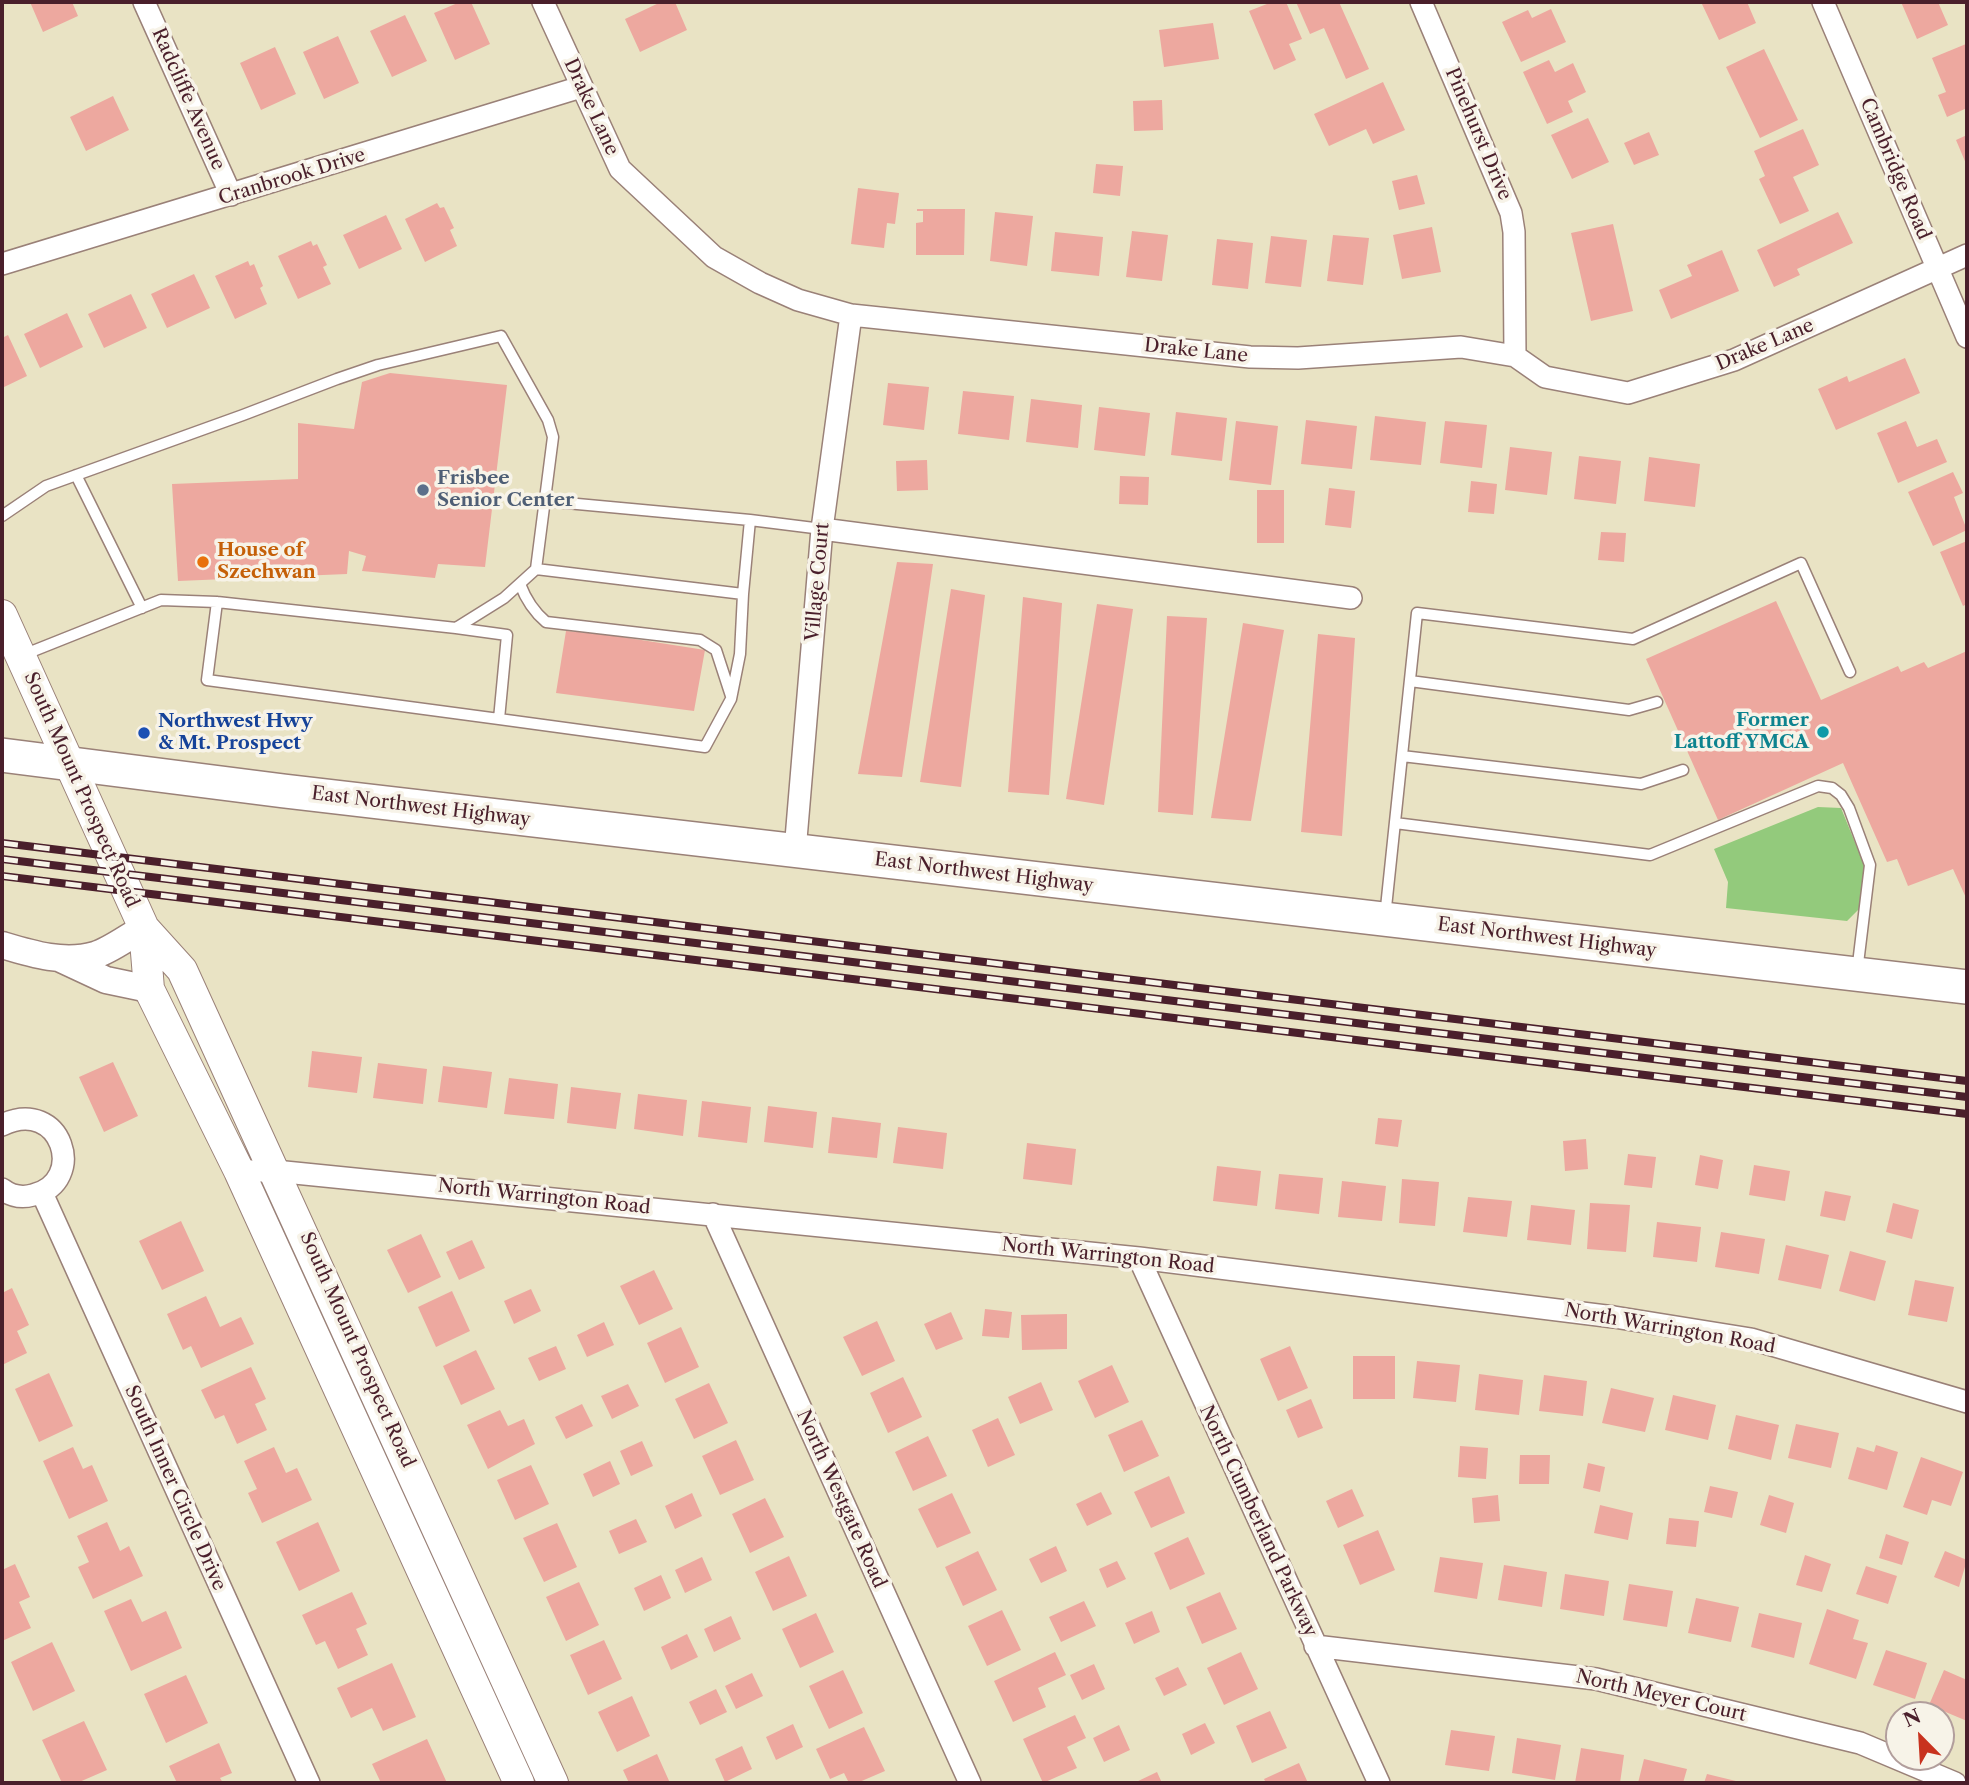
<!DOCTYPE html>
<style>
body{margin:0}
#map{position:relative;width:1969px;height:1785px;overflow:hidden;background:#e9e3c4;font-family:"Libre Caslon Text",serif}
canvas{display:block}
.frame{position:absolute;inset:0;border:4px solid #4a1f2b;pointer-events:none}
.north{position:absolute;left:1885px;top:1701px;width:70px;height:70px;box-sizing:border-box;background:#f7f3e8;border:2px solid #b29e9c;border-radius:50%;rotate:336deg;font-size:19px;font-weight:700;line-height:28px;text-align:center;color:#4a1f2b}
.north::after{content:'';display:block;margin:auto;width:24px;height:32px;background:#c8321e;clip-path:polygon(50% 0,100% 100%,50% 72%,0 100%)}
</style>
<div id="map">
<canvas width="1969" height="1785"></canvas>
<div class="frame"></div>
<div class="north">N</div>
</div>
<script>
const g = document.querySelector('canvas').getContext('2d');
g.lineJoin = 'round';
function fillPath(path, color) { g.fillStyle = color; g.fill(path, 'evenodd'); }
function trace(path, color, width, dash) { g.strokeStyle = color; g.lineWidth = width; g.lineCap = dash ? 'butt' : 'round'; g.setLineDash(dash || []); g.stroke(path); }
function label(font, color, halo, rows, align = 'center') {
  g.font = font + ' "Libre Caslon Text",serif'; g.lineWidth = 7; g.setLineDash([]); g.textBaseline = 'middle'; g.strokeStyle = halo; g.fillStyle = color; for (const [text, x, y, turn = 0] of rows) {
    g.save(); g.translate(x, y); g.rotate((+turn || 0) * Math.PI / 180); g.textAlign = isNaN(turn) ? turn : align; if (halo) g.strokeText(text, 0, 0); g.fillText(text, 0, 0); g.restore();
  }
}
const green = new Path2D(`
 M1818,807L1841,808L1865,867L1860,908L1847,921L1726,908L1728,882L1714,849Z`);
const building = new Path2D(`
 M30,2H72L78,16L43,32Z
 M460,2H471L490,44L455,60L434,13Z
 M661,2H675L687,30L640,52L625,19Z
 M1272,2H1286L1302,39L1289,44L1296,60L1274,70L1249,11Z
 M1296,2H1339L1369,69L1346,79L1324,28L1310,34Z
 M1701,2H1747L1756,23L1719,40Z
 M1901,2H1938L1948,25L1917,39Z
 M1551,9L1566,42L1521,62L1502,22L1528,10L1532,18Z
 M405,15L427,61L392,77L370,31Z
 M1213,23L1219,59L1164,67L1159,30Z
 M338,36L359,83L324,99L303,52Z
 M1966,44L1967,108L1947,117L1938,95L1946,92L1932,58Z
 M275,47L296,94L261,110L240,63Z
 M1764,49L1798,120L1760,138L1726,67Z
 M1549,60L1555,72L1573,63L1586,92L1568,101L1573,112L1547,124L1523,72Z
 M1383,82L1405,130L1373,144L1366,129L1329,146L1314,114Z
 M113,96L129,130L86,151L70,117Z
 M1162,100L1163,130L1134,131L1133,101Z
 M1588,118L1609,162L1572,179L1551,135Z
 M1803,129L1819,165L1793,177L1809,211L1780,224L1759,179L1765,176L1754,151Z
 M1649,132L1659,155L1634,165L1624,143Z
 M1967,135V166L1956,140Z
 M1096,164L1123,166L1120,196L1093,193Z
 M1417,175L1425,204L1399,210L1392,181Z
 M858,188L899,193L895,224L887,223L884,248L851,244Z
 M437,203L440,208L444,207L454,228L450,230L457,246L425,262L405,219Z
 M917,209H965L964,255H916V223L923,222V211H917Z
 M995,212L1033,216L1027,266L990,261Z
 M1838,212L1853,243L1797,269L1800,275L1774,287L1757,250Z
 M386,215L402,249L359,269L343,235Z
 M1613,224L1633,311L1591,321L1571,233Z
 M1432,227L1441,272L1402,279L1393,235Z
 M1132,231L1168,235L1162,281L1126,277Z
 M1055,232L1103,237L1099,276L1051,271Z
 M1333,235L1369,238L1363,285L1327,281Z
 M1271,236L1307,240L1301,287L1265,283Z
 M1217,239L1253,243L1248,289L1212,285Z
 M311,241L313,246L317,244L327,265L323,267L331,284L298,299L278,256Z
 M1722,250L1739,291L1671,319L1659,290L1692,276L1687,265Z
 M248,261L250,266L254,264L263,286L260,288L267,304L235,319L215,276Z
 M194,274L210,308L167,328L151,294Z
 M131,294L147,328L104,348L88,314Z
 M67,313L83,347L40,368L24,334Z
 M8,335L27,376L2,388V338Z
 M1905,358L1920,393L1836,430L1818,389L1847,376L1849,382Z
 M390,373L507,385L485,567L438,564L435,578L362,571L366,556L349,551L347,574L178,581L172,484L298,479V423L354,429L362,382Z
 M888,383L929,387L924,430L883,425Z
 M963,391L1014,396L1009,440L958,434Z
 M1031,399L1082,405L1078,448L1026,442Z
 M1099,407L1150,413L1145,456L1094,450Z
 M1176,412L1227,418L1222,461L1171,455Z
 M1375,416L1426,422L1421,465L1370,460Z
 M1306,420L1357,426L1352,469L1301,464Z
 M1236,421L1278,426L1271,485L1229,480Z
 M1445,421L1487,425L1482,468L1440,463Z
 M1906,421L1917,447L1937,439L1947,462L1898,483L1877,433Z
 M1510,447L1552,452L1547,495L1505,490Z
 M1579,456L1621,461L1616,504L1574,499Z
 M1649,457L1700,464L1695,507L1644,501Z
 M927,460L928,490L897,491L896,461Z
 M1953,472L1963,493L1954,497L1967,530L1933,546L1908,492Z
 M1120,476L1149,477L1148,505L1119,504Z
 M1471,481L1497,484L1494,514L1468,512Z
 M1329,488L1355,491L1351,528L1325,525Z
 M1257,490H1284V543H1257Z
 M1601,532L1626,533L1624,562L1598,560Z
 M1967,541V604L1963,606L1940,552Z
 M897,562L933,564L902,777L858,774Z
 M951,589L985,595L961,787L920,782Z
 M1023,597L1062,603L1049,795L1008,792Z
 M1776,601L1821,700L1898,666L1901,672L1924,662L1928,668L1967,651V900L1953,869L1908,886L1897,859L1887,862L1843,763L1718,820L1646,659Z
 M1097,604L1133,609L1104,805L1066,799Z
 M1167,616L1207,618L1193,815L1158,812Z
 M1243,623L1284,630L1251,821L1211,818Z
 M566,631L603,634L705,650L694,711L556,693Z
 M1318,634L1355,638L1342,836L1301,832Z
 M312,1051L362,1057L357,1093L308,1087Z
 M113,1062L138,1116L104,1132L79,1077Z
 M378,1063L427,1069L423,1104L373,1098Z
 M443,1066L492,1072L487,1108L438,1102Z
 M509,1078L558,1084L554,1119L504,1114Z
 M571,1087L621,1093L616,1129L567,1123Z
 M638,1094L687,1100L683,1136L634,1129Z
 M702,1101L751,1107L747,1143L698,1137Z
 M768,1106L817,1112L813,1148L764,1142Z
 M832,1117L881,1123L877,1158L828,1153Z
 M1378,1118L1402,1120L1398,1147L1375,1144Z
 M898,1127L947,1133L943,1169L893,1163Z
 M1586,1139L1588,1169L1565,1171L1563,1141Z
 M1027,1143L1076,1149L1072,1185L1023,1179Z
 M1628,1154L1656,1157L1652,1188L1624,1185Z
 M1700,1155L1723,1160L1718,1189L1695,1185Z
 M1754,1165L1790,1171L1785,1201L1749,1195Z
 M1217,1166L1261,1171L1257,1206L1213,1201Z
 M1279,1174L1323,1178L1319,1214L1275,1209Z
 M1402,1179L1439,1182L1435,1226L1399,1223Z
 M1342,1181L1386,1186L1382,1221L1338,1217Z
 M1825,1191L1851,1196L1845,1221L1820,1216Z
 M1468,1197L1512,1201L1507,1237L1463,1232Z
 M1590,1203L1630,1205L1626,1252L1587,1249Z
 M1893,1203L1919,1210L1912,1239L1886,1232Z
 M1531,1205L1575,1210L1571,1245L1527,1240Z
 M181,1221L204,1271L162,1290L139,1241Z
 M1657,1222L1701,1227L1697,1262L1653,1257Z
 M1721,1232L1765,1239L1759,1274L1715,1267Z
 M421,1234L441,1277L408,1293L387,1250Z
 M472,1240L485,1268L459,1280L446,1252Z
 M1786,1245L1829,1255L1821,1289L1778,1280Z
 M1850,1251L1886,1261L1875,1301L1839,1291Z
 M654,1270L673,1309L639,1325L620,1286Z
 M1915,1280L1954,1287L1947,1322L1908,1315Z
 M12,1288L29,1325L17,1331L27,1353L2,1365V1293Z
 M531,1289L541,1311L514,1324L504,1301Z
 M452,1291L470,1331L436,1347L418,1307Z
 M206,1296L220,1327L241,1317L254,1344L201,1368L191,1346L183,1350L167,1314Z
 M985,1309L1012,1312L1009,1338L982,1336Z
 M951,1312L963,1339L936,1350L924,1324Z
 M1067,1314V1349L1022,1350L1021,1315Z
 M877,1321L895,1361L862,1376L843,1337Z
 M604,1322L614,1345L587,1357L577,1335Z
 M681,1327L699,1367L665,1383L647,1343Z
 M556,1346L566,1369L539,1381L528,1358Z
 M1290,1346L1308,1388L1278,1401L1260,1359Z
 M476,1350L495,1389L461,1405L443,1366Z
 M1353,1356H1395V1399H1353Z
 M1417,1361L1460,1365L1456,1402L1413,1398Z
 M1112,1365L1129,1402L1095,1418L1078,1381Z
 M251,1367L266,1399L255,1404L267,1430L237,1444L224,1415L215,1419L201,1390Z
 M49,1373L73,1426L39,1442L15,1389Z
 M1479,1374L1523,1380L1519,1415L1475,1410Z
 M1544,1375L1587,1381L1583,1416L1539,1411Z
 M903,1377L922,1417L888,1433L870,1393Z
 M1041,1382L1053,1410L1020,1424L1008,1397Z
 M709,1383L728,1423L694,1439L675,1399Z
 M628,1384L639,1406L612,1419L601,1396Z
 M1611,1388L1654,1398L1645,1432L1602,1423Z
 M1673,1395L1716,1405L1708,1440L1665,1430Z
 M1311,1399L1323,1428L1298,1438L1286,1410Z
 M582,1404L593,1426L566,1439L555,1417Z
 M500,1410L508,1426L524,1419L535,1444L488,1469L467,1425Z
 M1736,1415L1779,1425L1771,1460L1728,1449Z
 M998,1418L1015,1455L988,1467L972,1430Z
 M1142,1420L1159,1456L1124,1472L1108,1435Z
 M1796,1424L1839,1433L1831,1468L1788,1458Z
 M928,1436L947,1476L913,1491L895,1452Z
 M736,1440L754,1480L720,1495L702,1456Z
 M642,1441L653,1466L631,1476L620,1451Z
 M1876,1445L1898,1452L1887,1490L1848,1479L1857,1447L1874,1452Z
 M1460,1446L1488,1448L1486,1479L1458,1477Z
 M73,1447L83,1469L92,1465L108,1501L69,1519L43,1461Z
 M274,1447L286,1473L297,1468L312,1500L262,1523L248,1493L257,1489L244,1461Z
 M1520,1455H1550L1549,1484H1519Z
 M1921,1457L1963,1472L1951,1506L1932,1500L1927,1515L1903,1507Z
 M610,1461L620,1484L593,1497L583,1474Z
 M1588,1463L1605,1467L1600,1492L1583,1488Z
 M531,1465L549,1504L515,1520L497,1480Z
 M1169,1476L1185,1513L1151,1528L1134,1492Z
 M1710,1486L1738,1492L1732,1518L1704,1512Z
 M1352,1489L1364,1516L1338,1528L1326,1501Z
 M1101,1492L1112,1514L1087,1526L1076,1504Z
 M692,1493L702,1516L675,1529L665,1506Z
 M952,1493L971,1533L937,1548L918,1509Z
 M1498,1495L1500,1521L1474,1523L1472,1498Z
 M1769,1495L1794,1503L1786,1533L1760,1525Z
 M765,1498L784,1537L750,1553L732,1514Z
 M1600,1505L1633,1513L1628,1540L1594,1533Z
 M1669,1518L1699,1521L1696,1547L1666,1544Z
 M636,1519L647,1542L619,1554L609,1531Z
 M107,1522L120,1551L129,1546L143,1576L93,1599L78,1567L89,1562L77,1536Z
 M318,1522L340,1571L299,1591L276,1542Z
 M557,1523L577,1567L544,1582L523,1538Z
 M1378,1530L1395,1570L1360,1585L1343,1545Z
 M1886,1534L1909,1542L1902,1565L1879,1558Z
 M1188,1537L1205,1574L1170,1590L1154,1553Z
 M1056,1546L1067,1571L1041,1583L1029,1559Z
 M978,1551L997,1590L963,1606L945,1567Z
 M1945,1551L1967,1560L1959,1587L1934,1577Z
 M1805,1555L1831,1564L1822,1592L1796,1585Z
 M789,1556L807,1596L773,1611L755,1572Z
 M702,1557L712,1580L685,1593L675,1570Z
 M1440,1557L1483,1563L1477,1599L1434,1592Z
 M1117,1561L1126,1579L1107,1588L1099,1569Z
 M15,1564L30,1597L19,1602L31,1628L2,1641V1570Z
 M1504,1565L1547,1572L1542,1607L1498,1600Z
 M1866,1566L1897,1576L1888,1604L1856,1594Z
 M1565,1574L1609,1581L1604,1616L1560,1609Z
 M661,1575L671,1598L644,1611L634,1588Z
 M579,1582L599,1625L566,1641L546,1597Z
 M1629,1584L1673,1591L1667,1627L1623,1620Z
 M352,1592L367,1624L356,1629L368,1655L338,1669L325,1641L316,1645L302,1615Z
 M1220,1592L1237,1629L1202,1644L1186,1607Z
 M1696,1598L1739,1607L1731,1642L1688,1633Z
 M131,1599L142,1622L166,1611L182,1648L131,1671L104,1611Z
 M1084,1601L1096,1626L1061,1642L1049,1617Z
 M1827,1609L1859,1620L1853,1639L1868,1643L1856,1679L1809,1664Z
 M1002,1610L1021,1650L987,1666L968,1626Z
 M1152,1611L1160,1632L1134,1644L1125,1623Z
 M816,1613L834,1652L800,1668L782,1629Z
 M1759,1613L1802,1623L1794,1658L1751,1647Z
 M731,1616L741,1639L714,1652L704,1629Z
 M687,1634L698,1657L671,1670L661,1647Z
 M604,1640L622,1679L588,1695L570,1655Z
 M52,1642L75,1691L33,1711L11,1662Z
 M1886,1650L1927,1663L1915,1699L1873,1685Z
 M1055,1652L1066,1675L1038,1688L1046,1707L1013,1722L994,1681Z
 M1241,1652L1258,1689L1224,1705L1207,1668Z
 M392,1663L416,1717L383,1731L372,1708L351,1718L337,1688Z
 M1094,1664L1105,1689L1082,1700L1070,1675Z
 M1178,1667L1187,1685L1164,1696L1155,1678Z
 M843,1670L863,1713L829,1729L809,1686Z
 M1944,1670L1967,1680V1721L1929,1705Z
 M752,1673L763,1696L736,1709L725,1686Z
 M186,1675L208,1723L166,1743L144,1694Z
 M716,1689L727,1712L700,1725L689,1702Z
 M632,1696L650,1736L617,1752L598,1712Z
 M1270,1711L1287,1748L1252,1763L1236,1726Z
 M1075,1715L1086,1738L1067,1747L1077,1768L1043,1783L1023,1739Z
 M84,1721L107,1770L77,1783H62L42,1740Z
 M1205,1723L1215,1743L1191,1755L1182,1734Z
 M793,1724L803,1747L776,1760L766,1737Z
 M1119,1725L1130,1750L1104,1762L1093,1738Z
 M864,1727L885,1771L857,1783H849L844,1773L830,1779L816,1749Z
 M1451,1730L1495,1736L1489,1771L1445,1765Z
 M1517,1738L1561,1745L1555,1780L1512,1773Z
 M427,1739L447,1783H381L372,1764Z
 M219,1743L232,1773L220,1778L223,1783H177L169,1766Z
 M742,1746L752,1769L725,1782L715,1759Z
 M1581,1748L1624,1755L1620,1783H1575Z
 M657,1754L670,1783H629L623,1770Z
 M1644,1759L1687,1769L1683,1783H1638Z
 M1299,1763L1308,1783H1266L1264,1779Z
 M1157,1772L1162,1783H1134Z
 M1707,1774L1740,1782V1783H1704Z`);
const service = new Path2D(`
 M76,475L142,608
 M2,516L46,486L243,415L337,379L378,365L501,336L548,420L553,437L536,569L504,598L456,628L217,602L161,600L23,655
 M750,520L822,529
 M536,569L743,594L750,520L545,501
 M520,584C526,600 533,611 546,622L700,640L716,650L731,696
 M217,602L207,680L499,719L507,635L456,628
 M1410,681L1629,710L1657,702
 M499,719L705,747L731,699L740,654L743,594
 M1402,756L1641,784L1683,770
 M1395,823L1650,855L1818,786L1832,788L1841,795L1849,808L1870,865L1857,972
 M1385,917L1417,613L1633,639L1801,563L1850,672`);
const minor = new Path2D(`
 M144,2L231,195
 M543,2L620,169L714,257L760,283L798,300L851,315L1250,357L1298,358L1461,347L1515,356L1545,377L1628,393L1734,360L1967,255
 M1421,2L1511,213L1514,232L1515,356
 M1823,2L1967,337
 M2,264L581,87
 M822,529L1351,598
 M795,851L822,529L851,315
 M2,1125C62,1096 88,1182 33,1195C22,1198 11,1196 2,1189
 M239,1171H275L1139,1258L1614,1317L1751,1339L1967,1402
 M42,1193L309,1783
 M713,1214L970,1783
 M1139,1258L1379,1783
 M1315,1646L1596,1679L1860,1743L1955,1783`);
const tertiary = new Path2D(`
 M2,945C32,954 64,964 95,955C111,950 129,936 144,928
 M61,959L106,980L149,989`);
const secondary = new Path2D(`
 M2,615L144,928L182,970L553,1783
 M144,928L149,989L239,1171L519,1783`);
const primary = new Path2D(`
 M2,755L284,791L1967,987`);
const rail = new Path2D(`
 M2,843L1967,1081
 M2,859L1967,1097
 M2,876L1967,1114`);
const markers = [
 [423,490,7,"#5c6f8a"],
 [203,562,7,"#e8710a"],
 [1823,732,7,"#0f9aa8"],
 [144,733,7,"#1a4fb4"]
];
const streetNames = [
 ["Radcliffe Avenue",188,99,66],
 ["Drake Lane",591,107,65],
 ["Pinehurst Drive",1478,134,67],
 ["Cambridge Road",1895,169,67],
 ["Cranbrook Drive",292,177,-17],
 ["Drake Lane",1765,345,-23],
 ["Drake Lane",1196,351,6],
 ["Village Court",818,582,-85],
 ["South Mount Prospect Road",81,790,66],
 ["East Northwest Highway",421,807,7],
 ["East Northwest Highway",984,873,7],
 ["East Northwest Highway",1547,938,7],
 ["North Warrington Road",544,1197,6],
 ["North Warrington Road",1108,1256,6],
 ["North Warrington Road",1670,1329,10],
 ["South Mount Prospect Road",357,1350,66],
 ["South Inner Circle Drive",175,1488,66],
 ["North Westgate Road",841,1499,66],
 ["North Cumberland Parkway",1258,1521,65],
 ["North Meyer Court",1661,1696,13]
];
const serviceNames = [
 ["Frisbee",437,479],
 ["Senior Center",437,501]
];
const foodNames = [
 ["House of",217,551],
 ["Szechwan",217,573]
];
const cultureNames = [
 ["Former",1809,721],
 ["Lattoff YMCA",1809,743]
];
const transitNames = [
 ["Northwest Hwy",158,722],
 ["& Mt. Prospect",158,744]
];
fillPath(green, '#93ca7c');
fillPath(building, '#eda89f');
trace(service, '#9a8178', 13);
trace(minor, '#9a8178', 24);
trace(tertiary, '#9a8178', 29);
trace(secondary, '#9a8178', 32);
trace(primary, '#9a8178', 36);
trace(service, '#fff', 10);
trace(minor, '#fff', 21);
trace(tertiary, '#fff', 26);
trace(secondary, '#fff', 30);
trace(primary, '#fff', 33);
trace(rail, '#4a1f2b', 8);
trace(rail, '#f7f3e8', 5, [16]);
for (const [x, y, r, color] of markers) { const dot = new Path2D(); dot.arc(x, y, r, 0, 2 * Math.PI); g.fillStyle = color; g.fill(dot); trace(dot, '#f7f3e8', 2.5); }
label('19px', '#4a1f2b', '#f7f3e8', streetNames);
label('bold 19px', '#4e5e75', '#f7f3e8', serviceNames, 'left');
label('bold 19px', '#c56008', '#f7f3e8', foodNames, 'left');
label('bold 19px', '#0d838f', '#f7f3e8', cultureNames, 'right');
label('bold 19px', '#164399', '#f7f3e8', transitNames, 'left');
</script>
